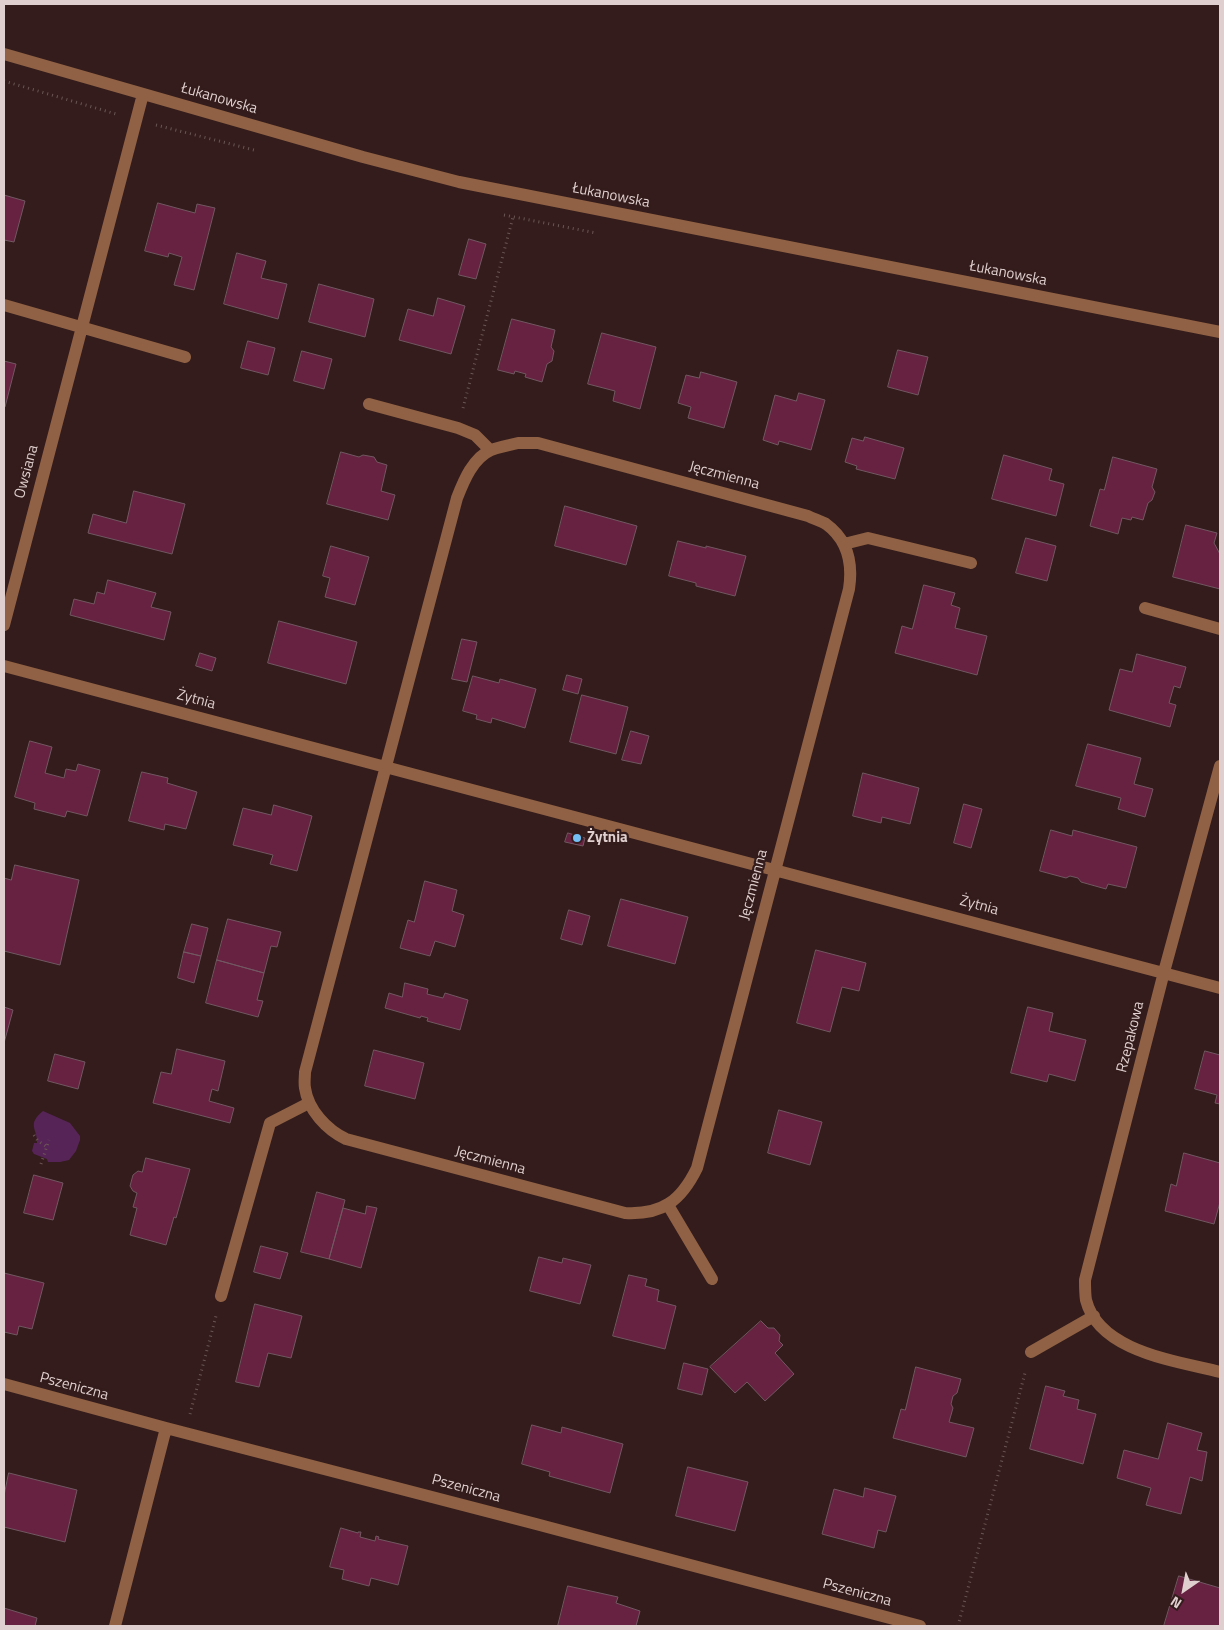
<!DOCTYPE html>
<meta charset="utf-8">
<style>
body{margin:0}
#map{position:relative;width:1224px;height:1630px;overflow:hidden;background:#331c1b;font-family:"Titillium Web",sans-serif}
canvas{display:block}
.frame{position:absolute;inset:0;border:5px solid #dfcfce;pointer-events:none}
.north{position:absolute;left:1159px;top:1565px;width:50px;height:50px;-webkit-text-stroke:4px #331c1b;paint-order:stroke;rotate:213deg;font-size:14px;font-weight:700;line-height:20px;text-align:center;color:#dfcfce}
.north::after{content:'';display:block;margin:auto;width:18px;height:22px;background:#dfcfce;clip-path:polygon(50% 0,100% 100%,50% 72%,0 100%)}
</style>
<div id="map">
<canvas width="1224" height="1630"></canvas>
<div class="frame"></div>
<div class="north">N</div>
</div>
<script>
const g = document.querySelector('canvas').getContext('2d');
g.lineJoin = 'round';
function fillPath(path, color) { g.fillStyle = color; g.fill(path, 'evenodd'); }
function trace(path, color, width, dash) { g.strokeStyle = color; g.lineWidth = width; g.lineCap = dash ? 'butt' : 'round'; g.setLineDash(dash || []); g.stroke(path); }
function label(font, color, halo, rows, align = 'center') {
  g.font = font + ' "Titillium Web",sans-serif'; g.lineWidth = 4.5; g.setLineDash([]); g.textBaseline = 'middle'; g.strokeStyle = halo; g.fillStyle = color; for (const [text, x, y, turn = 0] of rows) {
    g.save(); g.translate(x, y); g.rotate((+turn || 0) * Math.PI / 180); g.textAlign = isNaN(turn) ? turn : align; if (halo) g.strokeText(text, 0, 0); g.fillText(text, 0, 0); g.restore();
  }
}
const water = new Path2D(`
 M43,1111L70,1123L80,1136V1140L76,1151L69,1160L60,1162H48L47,1159L34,1154L32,1151L34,1143H37C38,1129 26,1125 43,1111Z`);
const building = new Path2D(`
 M4,195L25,201L14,242L4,240Z
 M158,203L195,213L197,204L215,208L194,290L174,285L182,257L169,253L168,257L145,251Z
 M469,239L486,244L476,279L459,275Z
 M237,253L266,261L261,278L287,284L278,319L224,304Z
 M319,284L374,299L365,337L309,322Z
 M438,298L465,306L451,354L399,340L408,309L433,316Z
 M512,319L555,330L551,347L554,351L552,361L547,364L542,382L525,377L526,374L515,371L514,374L498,370Z
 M602,333L656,347L640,409L613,401L615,391L588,384Z
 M248,341L275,348L268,375L241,368Z
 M898,350L928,357L918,395L888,387Z
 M302,351L332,359L324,389L294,381Z
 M4,361L16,364L5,407H4Z
 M701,372L737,382L724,428L688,418L691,407L678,403L686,375L699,378Z
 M799,393L825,400L811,450L779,441L778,445L763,440L775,395L796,401Z
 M865,437L904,448L895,479L856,469L857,466L845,462L852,438L863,441Z
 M341,452L359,457L363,455L374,457L377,462L387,465L381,491L395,495L388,520L327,504Z
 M1004,455L1052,469L1049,480L1064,484L1056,516L992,499Z
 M1113,457L1157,469L1152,487L1155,492L1152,500L1148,503L1143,520L1132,517L1131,520L1122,518L1118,534L1090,526L1100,489L1104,490Z
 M134,491L185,504L172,554L88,533L93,514L126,523Z
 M565,506L637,526L626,565L555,546Z
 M1186,525L1217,533L1214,543L1220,554V589L1173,577Z
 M1026,538L1056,546L1047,581L1016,573Z
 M678,541L706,548V546L746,556L735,596L696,586V583L669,576Z
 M331,546L369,557L355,605L325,597L330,578L323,576Z
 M108,580L156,593L151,607L171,612L164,640L70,615L74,599L94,604L97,592L104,594Z
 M924,585L955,593L951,605L960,608L955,628L987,636L977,675L895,653L902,626L912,629Z
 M279,621L357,642L346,684L268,663Z
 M462,639L477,642L467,682L452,679Z
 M200,653L216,658L212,671L196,666Z
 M1137,654L1186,667L1180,688L1174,686L1169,703L1176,705L1170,727L1109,710L1120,669L1132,672Z
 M567,675L582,679L578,694L563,690Z
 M473,676L499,683L500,679L536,689L525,728L492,718L491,723L476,719L477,715L463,711Z
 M582,695L628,707L616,754L570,742Z
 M631,731L649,736L641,764L622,760Z
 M30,741L52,747L45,773L64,778L66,769L76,771L78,764L100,770L87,816L67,811L65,817L34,809L35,803L15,797Z
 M1088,744L1141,758L1134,784L1153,789L1145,817L1118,809L1121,798L1076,786Z
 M142,772L168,778L167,783L197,792L186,829L165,824L164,830L129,821Z
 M863,773L919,788L910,824L882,817L881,823L853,816Z
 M964,804L982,809L971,848L954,843Z
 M274,805L312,816L297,871L270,864L273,855L233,845L243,808L271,815Z
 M1051,830L1072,836L1073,830L1137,847L1126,888L1108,884L1106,889L1081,882L1078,878L1070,876L1066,878L1040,871Z
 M568,833L585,838L583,846L565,842Z
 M15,865L79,880L60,965L4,951V878L11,880Z
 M425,881L457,890L452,911L464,915L455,947L435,941L430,956L400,948L408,920L414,922Z
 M621,899L688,917L675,964L608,946Z
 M569,910L590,916L582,945L561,939Z
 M228,919L281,932L277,947L271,946L264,973L217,960Z
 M192,924L208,928L201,956L184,952Z
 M816,950L866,963L859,991L842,987L830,1032L797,1023Z
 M184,952L201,956L194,983L178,978Z
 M217,960L264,973L257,1000L263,1001L258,1017L206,1003Z
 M405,983L428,989L427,994L443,998L445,993L468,1000L460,1030L427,1021L428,1018L421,1016L420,1018L385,1008L389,993L402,997Z
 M4,1007L13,1010L4,1043Z
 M1028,1007L1053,1013L1049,1031L1086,1040L1075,1081L1049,1074L1047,1082L1011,1073Z
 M177,1049L225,1061L218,1091L212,1089L209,1101L234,1108L230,1123L153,1103L161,1072L171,1074Z
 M374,1050L424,1063L415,1099L365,1086Z
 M1205,1051L1220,1055V1104L1215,1103L1217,1095L1195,1089Z
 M55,1054L85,1062L78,1089L48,1081Z
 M779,1110L822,1122L810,1165L768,1153Z
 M1184,1153L1220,1163V1202L1214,1224L1165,1211L1171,1184L1176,1186Z
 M146,1158L190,1169L176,1218L174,1217L166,1245L130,1235L137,1208L133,1207L137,1193L133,1191L130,1186L133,1175L138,1171L142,1172Z
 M34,1175L63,1183L53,1220L24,1213Z
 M317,1192L345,1200L329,1259L301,1252Z
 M367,1206L377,1208L361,1268L329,1259L343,1208L365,1214Z
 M261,1246L288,1253L280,1279L254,1272Z
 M539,1257L562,1263L563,1258L591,1265L580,1304L530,1291Z
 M4,1273L44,1283L32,1329L19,1326L17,1335L4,1332Z
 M629,1275L647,1279L645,1286L659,1290L657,1301L676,1306L665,1349L613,1336Z
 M255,1304L302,1316L291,1358L268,1353L259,1387L236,1382Z
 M761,1321L768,1328H774L780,1335L779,1341L783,1345L775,1353L794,1374L765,1401L747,1382L735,1393L710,1367Z
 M684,1363L708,1369L702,1395L678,1389Z
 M916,1367L961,1379L957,1393L953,1396L951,1404L953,1408L949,1422L974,1428L966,1457L893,1438L901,1409L905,1410Z
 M1046,1386L1065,1391L1063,1396L1079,1400L1077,1409L1096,1414L1083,1464L1030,1449Z
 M1168,1423L1202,1433L1197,1450L1207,1452L1202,1481L1190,1477L1181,1514L1146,1505L1151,1488L1117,1478L1124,1450L1158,1459Z
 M532,1425L561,1433L562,1427L623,1444L610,1493L549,1476L550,1472L522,1464Z
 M688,1467L748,1482L735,1531L676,1516Z
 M9,1473L77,1490L65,1542L4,1527V1496Z
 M865,1488L896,1496L886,1532L878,1530L874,1548L822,1534L834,1489L863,1497Z
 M341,1528L358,1533V1532H361L360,1537L375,1541L376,1536L379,1537L378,1539L408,1546L398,1585L371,1578L369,1586L342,1579L344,1570L330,1567Z
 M1179,1576L1220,1588V1626H1164Z
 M568,1586L618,1597L616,1603L640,1611L636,1626H558Z
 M4,1608L37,1618L35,1626H4Z`);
const path = new Path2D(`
 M4,81L116,114
 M156,125L254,150
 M504,215L596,233
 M463,408L513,217
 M34,1135L38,1141L47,1147
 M41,1164L49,1140
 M190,1414L216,1316
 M958,1626L1025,1373`);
const minor = new Path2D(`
 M4,54L363,157L459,182L1220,332
 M4,305L185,357
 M369,404L458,428L475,435L490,450
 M518,443H538L808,516C814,519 821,521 826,524C848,540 853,563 849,589L697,1168C681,1201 662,1215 625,1213L346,1139C327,1130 308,1110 305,1088C304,1083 305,1077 305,1072L457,498C464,480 473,458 491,450C500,447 509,445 518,443Z
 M844,544L868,538L971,563
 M1145,608L1220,629
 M4,625L143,94
 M4,666L1220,988
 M1220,766L1164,972L1085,1280C1085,1286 1085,1294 1086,1300C1099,1352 1177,1361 1220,1372
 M668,1205L712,1279
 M221,1296L270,1123L309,1103
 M1031,1352L1094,1316
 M4,1384L166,1428L536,1524L920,1626
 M115,1626L166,1428`);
const markers = [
 [577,838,5,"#74c0f6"]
];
const streetNames = [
 ["Łukanowska",219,99,16],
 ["Łukanowska",611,196,11],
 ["Łukanowska",1008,274,11],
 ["Owsiana",27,472,-75],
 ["Jęczmienna",724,476,15],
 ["Żytnia",196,700,15],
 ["Jęczmienna",754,885,-75],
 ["Żytnia",979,906,15],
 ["Rzepakowa",1131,1037,-76],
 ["Jęczmienna",490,1161,15],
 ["Pszeniczna",74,1387,15],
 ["Pszeniczna",466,1489,15],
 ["Pszeniczna",857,1593,15]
];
const poiNames = [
 ["Żytnia",587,838]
];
fillPath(water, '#572458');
fillPath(building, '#672242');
trace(building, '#715861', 1);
trace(path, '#6b5655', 3, [1, 4]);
trace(minor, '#906144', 12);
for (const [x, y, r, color] of markers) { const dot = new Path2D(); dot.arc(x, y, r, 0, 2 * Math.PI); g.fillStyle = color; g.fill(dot); trace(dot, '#331c1b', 2); }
label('15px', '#dfcfce', '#331c1b', streetNames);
label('bold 15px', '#dfcfce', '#331c1b', poiNames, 'left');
</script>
